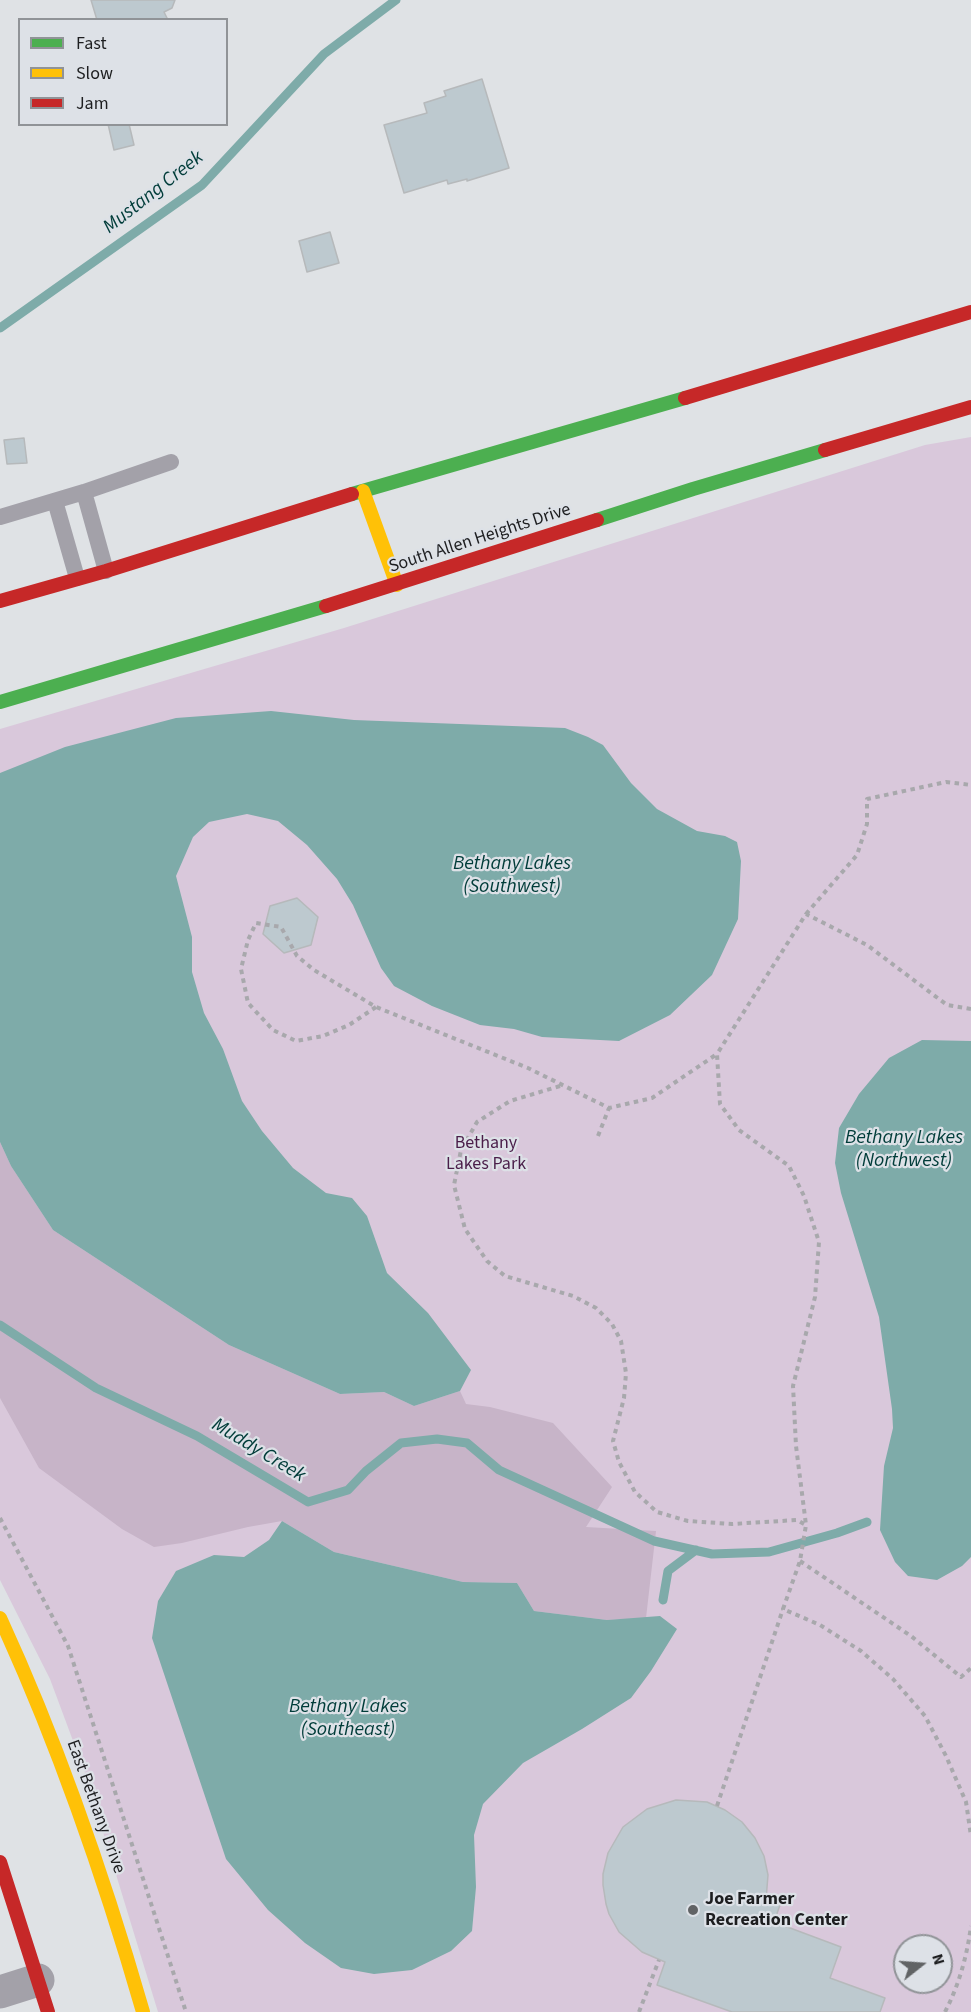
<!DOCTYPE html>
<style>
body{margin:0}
#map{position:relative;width:971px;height:2012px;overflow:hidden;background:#dfe2e5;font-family:"Source Sans 3",sans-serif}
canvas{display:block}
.legend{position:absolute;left:18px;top:18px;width:210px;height:108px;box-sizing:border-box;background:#dde1e7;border:2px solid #909397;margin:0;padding:8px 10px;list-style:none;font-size:18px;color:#1d1e20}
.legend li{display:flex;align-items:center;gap:12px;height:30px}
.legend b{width:30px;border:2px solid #909397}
.north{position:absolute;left:893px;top:1934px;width:60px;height:60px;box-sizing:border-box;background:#dde1e7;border:2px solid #909397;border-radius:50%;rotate:73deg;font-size:16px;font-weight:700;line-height:24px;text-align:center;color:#1d1e20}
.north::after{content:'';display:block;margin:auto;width:21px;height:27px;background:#616365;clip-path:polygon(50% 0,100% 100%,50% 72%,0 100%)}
</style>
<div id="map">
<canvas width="971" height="2012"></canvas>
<ul class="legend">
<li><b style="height:8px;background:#4caf50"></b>Fast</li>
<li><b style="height:8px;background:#ffc107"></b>Slow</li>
<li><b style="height:8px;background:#c62828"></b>Jam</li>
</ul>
<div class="north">N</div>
</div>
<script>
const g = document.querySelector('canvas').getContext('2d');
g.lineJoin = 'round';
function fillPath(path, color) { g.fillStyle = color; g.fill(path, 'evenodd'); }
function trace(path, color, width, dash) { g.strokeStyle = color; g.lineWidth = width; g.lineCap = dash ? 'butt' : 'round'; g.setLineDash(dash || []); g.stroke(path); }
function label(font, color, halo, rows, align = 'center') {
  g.font = font + ' "Source Sans 3",sans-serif'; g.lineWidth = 4.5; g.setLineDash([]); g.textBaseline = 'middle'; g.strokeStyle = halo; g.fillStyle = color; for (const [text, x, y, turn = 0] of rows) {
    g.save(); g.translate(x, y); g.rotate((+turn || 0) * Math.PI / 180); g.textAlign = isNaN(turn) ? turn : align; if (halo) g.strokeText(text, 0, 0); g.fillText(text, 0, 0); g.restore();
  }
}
const green = new Path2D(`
 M971,437V2012H158L85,1773L50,1679L0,1580V729L344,628L925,445ZM905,1946H941V1982H905Z`);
const forest = new Path2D(`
 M0,1142L11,1166L53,1230L229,1345L340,1394L384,1392L414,1406L460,1391L466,1404L490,1407L553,1423L612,1487L586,1527L656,1531L646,1618L607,1620L534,1611L517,1583L463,1582L334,1552L282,1521L248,1527L182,1543L154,1547L122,1529L39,1468L0,1398Z`);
const water = new Path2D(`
 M271,711L354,720L565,728L588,737L603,745L631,783L657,809L697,831L725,836L737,842L741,861L738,919L712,975L670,1015L619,1041L542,1037L514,1029L480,1025L432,1006L394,986L381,968L353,905L337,879L307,845L278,821L247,814L209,822L193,837L176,876L192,937V972L204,1013L223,1049L242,1101L262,1131L293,1168L326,1193L352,1198L367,1216L387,1273L428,1313L471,1370L460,1391L414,1406L384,1392L340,1394L229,1345L53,1230L11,1166L0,1142V773L65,747L176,718Z
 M922,1040L971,1041V1557L962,1566L937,1580L908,1576L895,1562L880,1530L884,1466L893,1428L892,1409L879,1317L841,1193L835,1163L839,1128L859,1094L889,1058Z
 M282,1521L334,1552L463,1582L517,1583L534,1611L607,1620L660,1616L677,1629L651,1671L631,1698L582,1729L523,1763L483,1804L474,1835L476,1887L472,1931L451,1951L412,1970L374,1974L341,1968L305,1943L268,1910L226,1859L152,1638L158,1601L176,1571L214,1555L244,1557L269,1540Z`);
const stream = new Path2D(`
 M0,328L202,185L324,54L396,0
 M0,1325L96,1388L197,1436L308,1502L348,1490L366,1471L401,1443L437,1439L467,1443L499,1470L654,1541L712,1554L769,1552L837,1533L867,1522
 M663,1600L668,1571L696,1550`);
const building = new Path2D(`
 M91,0H175L172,8L164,12L168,20H97Z
 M482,79L509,168L467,181V179L448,184L447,180L404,193L384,125L427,113L424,103L446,96L444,91Z
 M108,124H129L134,145L114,150Z
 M330,232L339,263L307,272L299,241Z
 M24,438L27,463L7,464L4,440Z
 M297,898L318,917L311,945L284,953L263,934L270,906Z
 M676,1800L707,1802L725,1810L742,1822L755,1838L764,1856L768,1875L766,1900L780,1905L774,1922L841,1947L830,1978L885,1998L880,2012H732L657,1985L665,1962L642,1952L619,1932L609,1914L606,1904L603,1885V1874L608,1853L623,1827L647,1809Z`);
const path = new Path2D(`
 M806,914L857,855L867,824V799L946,782L971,785
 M376,1007L349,1025L323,1036L296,1041L273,1030L248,1003L241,969L248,940L256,923L281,927L297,956L314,970L376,1007L528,1068L609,1108L652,1098L717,1054
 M971,1009L947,1005L867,945L806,914L717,1054L720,1104L739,1130L789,1166L804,1196L819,1242L815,1297L793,1386L796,1446L806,1525L800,1561L783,1609L820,1625L861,1651L893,1679L925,1716L946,1756L966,1802L971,1836
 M560,1086L510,1101L477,1122L461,1150L454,1185L465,1229L487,1261L505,1276L573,1296L596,1308L612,1324L621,1341L626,1373L624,1398L613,1441L619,1462L635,1492L657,1512L688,1521L732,1524L797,1520L806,1525
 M598,1136L609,1108
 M0,1518L68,1646L186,2012
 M800,1561L911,1636L961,1677L971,1668
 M717,1806L783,1609
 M639,2012L659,1960
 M945,2012C959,1985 967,1956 971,1926`);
const lane = new Path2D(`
 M84,492L106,571
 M55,501L77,578
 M0,517L84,492L171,462`);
const street = new Path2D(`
 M0,1992L38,1980`);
const fast = new Path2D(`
 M352,494L685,398
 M597,520L693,489L825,450
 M0,702L326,606`);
const slow = new Path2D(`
 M363,491L397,585
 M0,1618C59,1746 104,1877 143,2012`);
const jam = new Path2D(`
 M685,398L971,312
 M825,450L971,407
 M0,601L106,571L352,494
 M326,606L597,520
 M0,1862L48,2012`);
const markers = [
 [693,1910,6,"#616365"]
];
const streetNames = [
 ["South Allen Heights Drive",480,539,-18],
 ["East Bethany Drive",95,1807,70]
];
const parkNames = [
 ["Bethany",486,1144],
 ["Lakes Park",486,1165]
];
const poiNames = [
 ["Joe Farmer",705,1900],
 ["Recreation Center",705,1921]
];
const waterNames = [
 ["Mustang Creek",154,193,-38],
 ["Bethany Lakes",512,865],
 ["(Southwest)",512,888],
 ["Bethany Lakes",904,1139],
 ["(Northwest)",904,1162],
 ["Muddy Creek",258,1451,31],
 ["Bethany Lakes",348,1708],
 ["(Southeast)",348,1731]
];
fillPath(green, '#d9c8db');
fillPath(forest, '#c7b4c8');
fillPath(water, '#7eaba9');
trace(stream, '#7eaba9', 9);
fillPath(building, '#bdc9cf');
trace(building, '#b6b9bb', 1.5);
trace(path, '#a8a8ac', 4, [4.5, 4.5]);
trace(lane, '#a3a1a9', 16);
trace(street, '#a3a1a9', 33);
trace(fast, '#4caf50', 14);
trace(slow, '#ffc107', 14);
trace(jam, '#c62828', 14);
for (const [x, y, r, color] of markers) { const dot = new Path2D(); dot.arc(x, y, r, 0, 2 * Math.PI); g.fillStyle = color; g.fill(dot); trace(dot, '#dde1e7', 2); }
label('18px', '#1d1e20', '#dde1e7', streetNames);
label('18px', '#4a1d49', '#dde1e7', parkNames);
label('bold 18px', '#1d1e20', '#dde1e7', poiNames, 'left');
label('italic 20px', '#003c39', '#dde1e7', waterNames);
</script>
